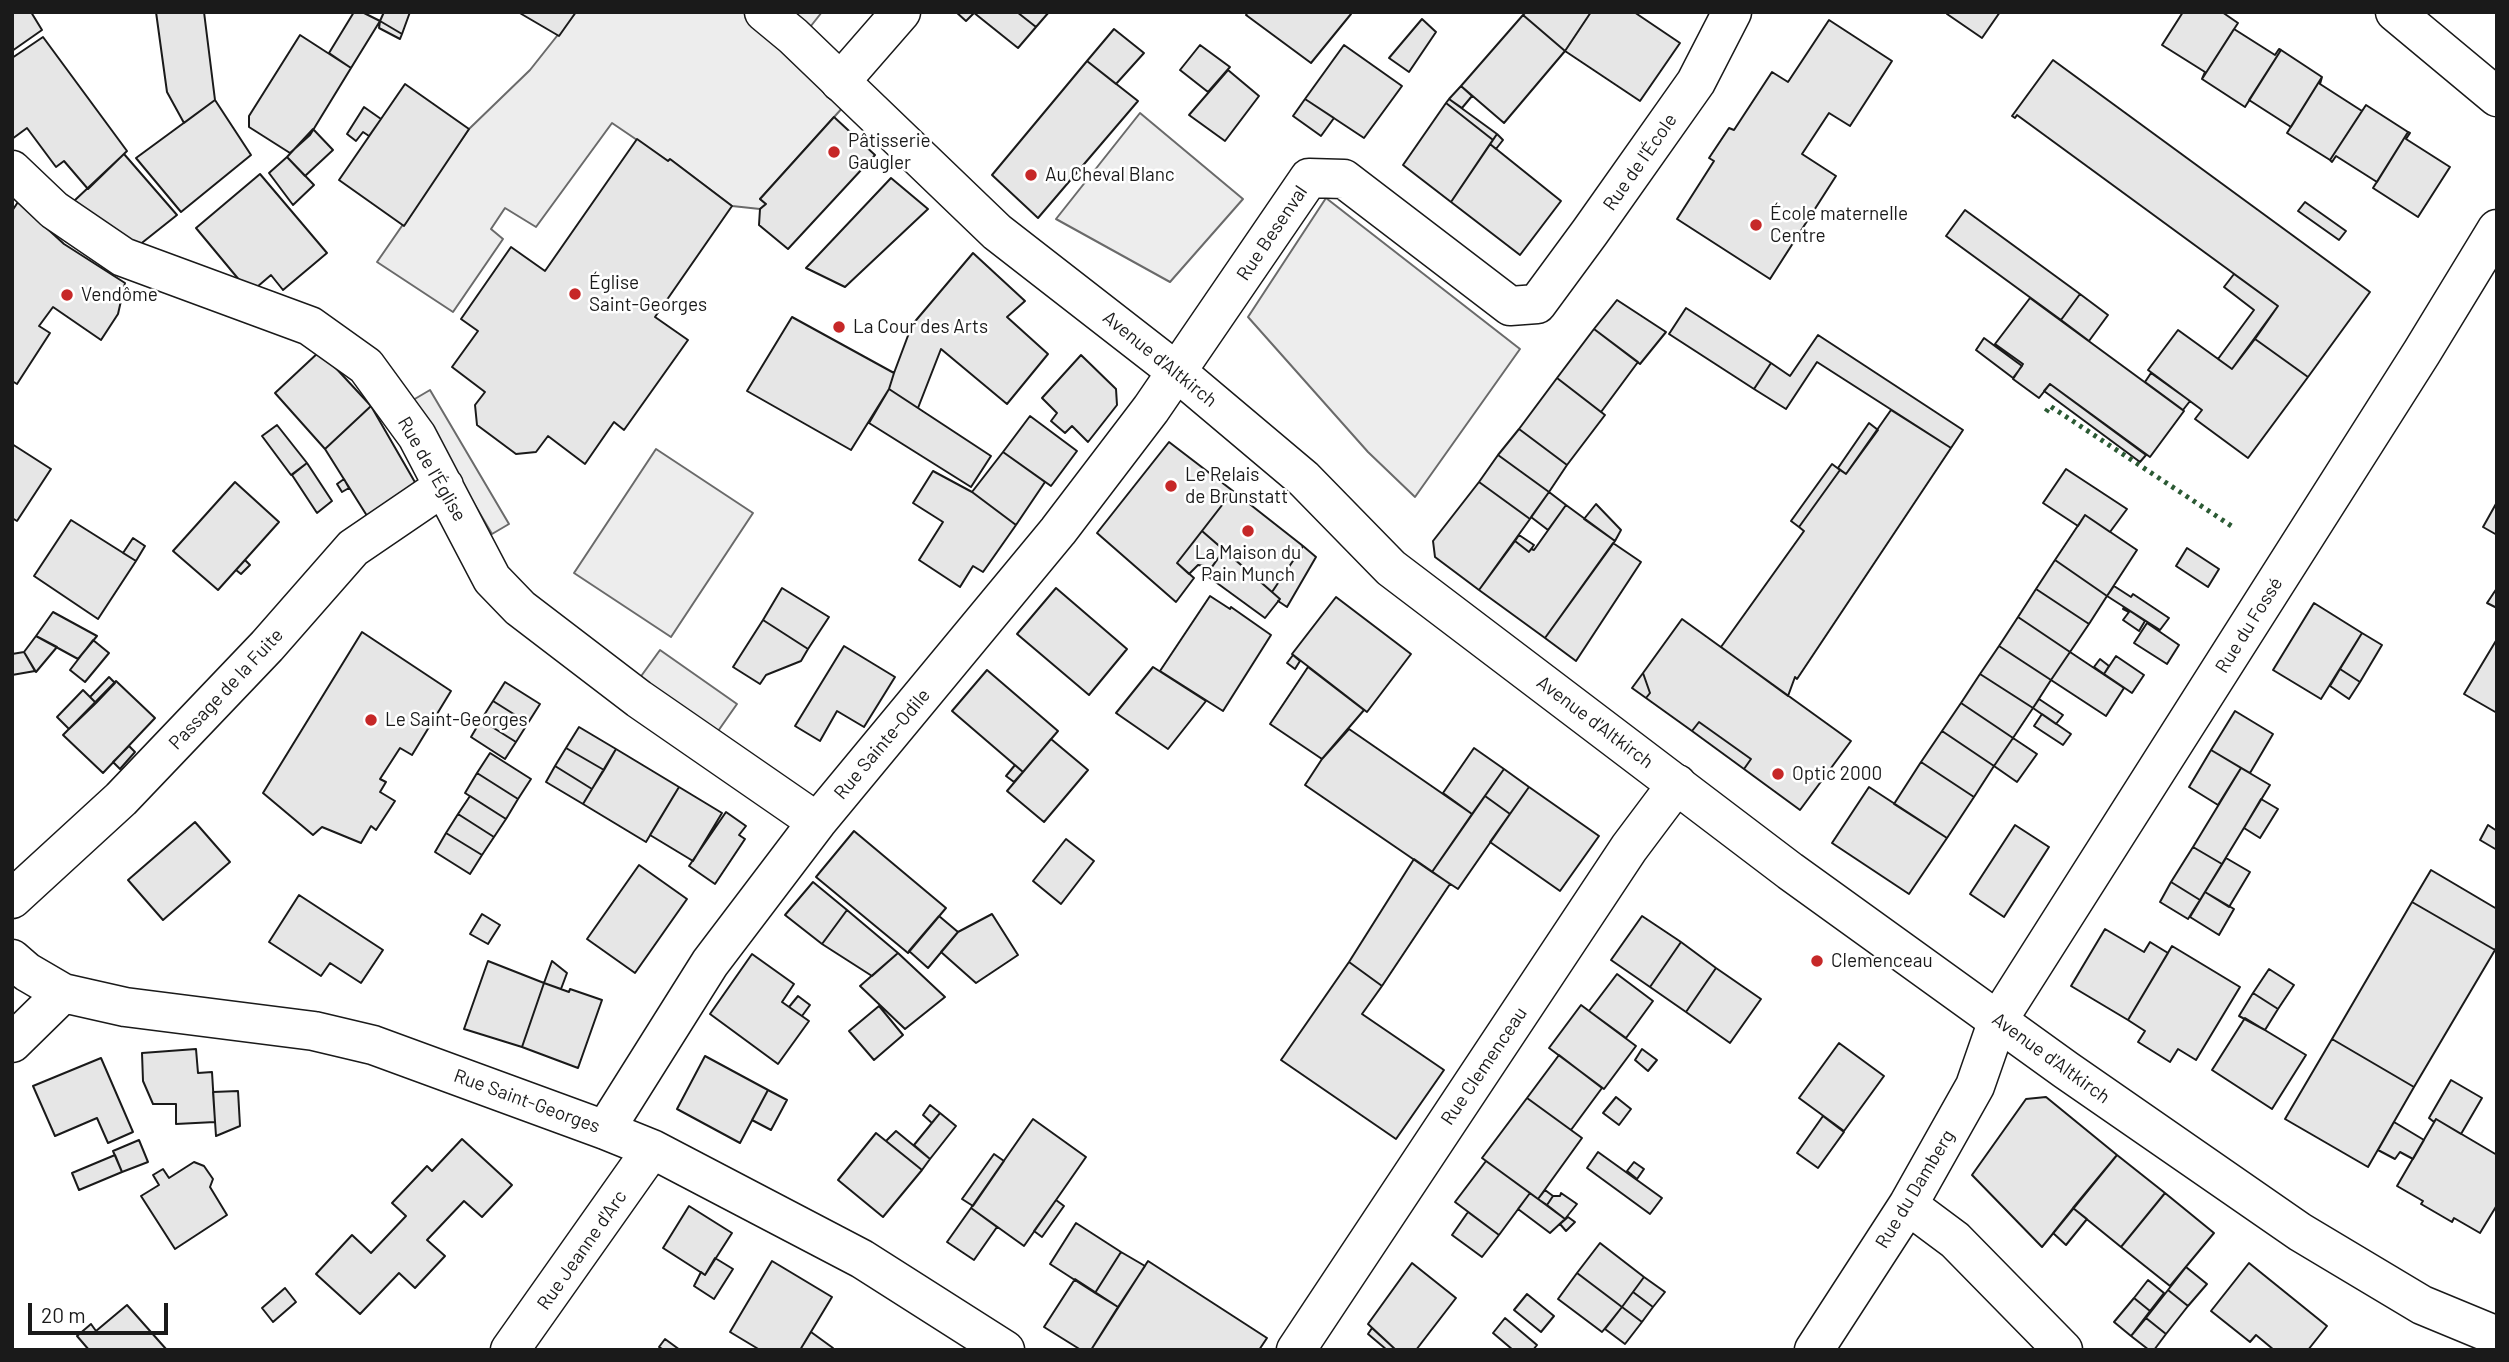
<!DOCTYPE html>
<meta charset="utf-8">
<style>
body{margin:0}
#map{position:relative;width:2509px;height:1362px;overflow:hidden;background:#fff;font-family:Barlow,sans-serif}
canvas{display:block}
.frame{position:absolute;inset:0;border:14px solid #1a1a1a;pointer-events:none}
.scale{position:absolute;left:28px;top:1303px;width:140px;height:32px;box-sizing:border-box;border:4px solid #1a1a1a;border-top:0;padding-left:9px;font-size:21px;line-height:24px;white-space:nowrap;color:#1a1a1a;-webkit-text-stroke:5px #fff;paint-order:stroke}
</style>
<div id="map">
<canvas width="2509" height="1362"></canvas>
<div class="frame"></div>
<div class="scale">20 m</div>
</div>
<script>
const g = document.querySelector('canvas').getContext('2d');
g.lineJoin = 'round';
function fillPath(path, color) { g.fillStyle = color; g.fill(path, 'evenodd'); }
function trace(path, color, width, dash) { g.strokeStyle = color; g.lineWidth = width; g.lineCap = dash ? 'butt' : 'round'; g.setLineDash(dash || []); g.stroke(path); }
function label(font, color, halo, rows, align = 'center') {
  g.font = font + ' Barlow,sans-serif'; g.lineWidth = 5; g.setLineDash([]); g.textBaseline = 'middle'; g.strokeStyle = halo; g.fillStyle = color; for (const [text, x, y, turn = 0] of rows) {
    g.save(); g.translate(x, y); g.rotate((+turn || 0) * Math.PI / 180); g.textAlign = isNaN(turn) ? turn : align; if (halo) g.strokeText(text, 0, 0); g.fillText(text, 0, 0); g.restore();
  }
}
const built = new Path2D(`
 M576,12H822L799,41L854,95L760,199L766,204L760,209L732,206L671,160L668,161L612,123L536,227L505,208L491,229L503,239L453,312L377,262L469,129L530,70Z
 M1140,113L1243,199L1170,282L1056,219Z
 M1326,198L1520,349L1415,497L1368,452L1248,317Z
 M430,390L509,524L492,534L413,400Z
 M656,449L753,513L671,637L574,573Z
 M660,650L737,704L716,734L639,679Z`);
const building = new Path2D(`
 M12,12H31L42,30L12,51Z
 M156,12H204L215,100L184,123L167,92Z
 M354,12H362L380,21L351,68L329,53Z
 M384,12H410L402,34L380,21Z
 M518,12H576L559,36Z
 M956,12H973L974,13L966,21Z
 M973,12H1017L1036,27L1018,48Z
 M1017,12H1049L1036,27Z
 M1248,12H1349L1351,14L1311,63L1246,15Z
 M1526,12H1591L1565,51L1523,15Z
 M1591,12H1634L1680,43L1640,101L1565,51Z
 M1948,12H2000L1982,38L1947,14Z
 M2183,12H2222L2238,23L2202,79L2205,72L2162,45Z
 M1523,15L1565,51L1504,123L1461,86Z
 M1422,19L1436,32L1409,72L1389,58Z
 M1829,20L1892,61L1850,126L1829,113L1802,154L1836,176L1770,279L1677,219L1714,161L1709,158L1729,128L1734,130L1772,72L1788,82Z
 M380,21L402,34L400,39L379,28Z
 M1114,29L1144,53L1116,84L1087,61Z
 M2234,29L2275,55L2279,49L2281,50L2245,107L2202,79Z
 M300,35L351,68L310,135L290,153L249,127V116Z
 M43,37L127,151L88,189L64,161L56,167L27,128L12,139V58Z
 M1200,45L1230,67L1208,92L1180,70Z
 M1344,45L1402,86L1364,138L1305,99Z
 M2281,50L2322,77L2291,127L2249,100Z
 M2053,60L2370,292L2308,377L2255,339L2278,306L2017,115L2015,118L2012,116Z
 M1087,61L1138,101L1038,218L992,175Z
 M1228,70L1259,96L1225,141L1189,115Z
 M2322,77L2320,84L2362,111L2330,160L2287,133Z
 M405,84L469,129L404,226L339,180Z
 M1461,86L1472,96L1462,108L1449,99Z
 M1305,99L1334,118L1321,136L1293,116Z
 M1449,99L1497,134L1493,140L1446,103Z
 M215,100L251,155L181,212L136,158Z
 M1446,103L1493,140L1451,202L1403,165Z
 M2366,105L2408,132L2377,182L2336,156L2332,162L2330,160Z
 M364,107L381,119L369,136L363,132L356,141L347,134Z
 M834,117L875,155L788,249L759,225L760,209L766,204L760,199Z
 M313,129L333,150L305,176L287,157Z
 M2408,132L2410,133L2406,139L2450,167L2418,217L2373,188Z
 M1497,134L1503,140L1496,149L1490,144Z
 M637,139L668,161L670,159L732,206L655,317L688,340L624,430L614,422L585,464L548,436L536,452L516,454L477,425L475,405L485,392L452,367L478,331L461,319L511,247L545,271Z
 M1490,144L1561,201L1520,255L1451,202Z
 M124,154L177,215L138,246L74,201Z
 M287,157L314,185L293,205L269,173Z
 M260,174L327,253L283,290L271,275L250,293L196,228Z
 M891,178L928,209L845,287L806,268Z
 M18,202L64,244L125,283L118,314L101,340L53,307L39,326L50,333L17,384L12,381V211Z
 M2305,202L2346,231L2339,240L2298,211Z
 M1965,210L2080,294L2061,320L1946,236Z
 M973,253L1025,301L1007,317L1048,354L1007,404L941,349L918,408L889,389L894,373L912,325Z
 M2234,274L2278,306L2232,369L2218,359L2254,310L2224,287Z
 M2080,294L2108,315L2089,341L2061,320Z
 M2030,298L2184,411L2150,457L2050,384L2039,398L2013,379L2023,364L1995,344Z
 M1617,300L1666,332L1640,364L1594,329Z
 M1686,308L1771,363L1754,389L1669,334Z
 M792,317L894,373L889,389L851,450L747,391Z
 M1594,329L1638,362L1601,412L1557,378Z
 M2178,330L2232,369L2255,339L2308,377L2248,458L2195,419L2202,410L2148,370Z
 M1818,335L1963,430L1951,448L1817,362L1786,409L1754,389L1771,363L1790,376Z
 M1984,338L2022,366L2013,378L1976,350Z
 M320,351L371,406L325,449L275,393Z
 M1081,355L1116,389L1117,405L1088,442L1072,426L1065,433L1051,421L1057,413L1042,398Z
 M2151,373L2190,401L2183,410L2145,382Z
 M1557,378L1605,415L1567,465L1519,429Z
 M2050,384L2146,455L2140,462L2044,391Z
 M889,389L991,456L971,487L869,423Z
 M371,406L416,484L369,519L325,449Z
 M1891,410L1951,448L1797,679L1795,677L1788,696L1721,647L1804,531L1799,527L1840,470L1846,474Z
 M1030,416L1077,451L1051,486L1003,452Z
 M1869,423L1878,430L1846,474L1838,468Z
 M277,425L307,463L291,475L262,436Z
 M1519,429L1567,465L1549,492L1498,455Z
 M1169,442L1233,491L1177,563L1194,578L1176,602L1097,533Z
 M12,444L51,469L17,521L12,518Z
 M1003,452L1045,482L1016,525L972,492Z
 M1498,455L1549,492L1530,519L1479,482Z
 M307,463L332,501L317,513L292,475Z
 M1832,464L1840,470L1799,527L1791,521Z
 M2066,469L2127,509L2110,532L2085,515L2078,526L2043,503Z
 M933,471L972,492L1016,525L983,572L973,566L960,587L919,560L943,522L913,503Z
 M344,479L349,488L342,492L337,484Z
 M235,482L279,522L218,590L173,551Z
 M1479,482L1530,519L1479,590L1435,557L1433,541Z
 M1233,491L1303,546L1272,592L1202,531Z
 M1549,492L1566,505L1548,530L1531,517Z
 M2497,502V535L2483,527Z
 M1596,504L1621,530L1615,541L1584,519Z
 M1566,505L1615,541L1545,638L1479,590L1515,541L1529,552L1531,549L1534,550Z
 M2085,515L2137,550L2107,596L2055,560Z
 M71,520L136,561L98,619L34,576Z
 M1202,531L1224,550L1212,567L1198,565L1189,574L1177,563Z
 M1519,535L1534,545L1529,552L1515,541Z
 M133,538L145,546L136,561L123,553Z
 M1613,543L1641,562L1576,661L1545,638Z
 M1303,546L1316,557L1287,607L1278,601L1280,599L1272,592Z
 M2187,548L2219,569L2208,587L2176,566Z
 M1224,550L1280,599L1265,618L1206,575Z
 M245,560L250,565L241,574L236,570Z
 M2055,560L2107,596L2089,624L2036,589Z
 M2114,586L2131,597L2133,594L2169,618L2160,630L2107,596Z
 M782,588L829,617L808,649L763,620Z
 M1056,588L1127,649L1089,695L1017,634Z
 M2497,588V608L2487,603Z
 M2036,589L2089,624L2070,652L2018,617Z
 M1210,596L1230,609L1231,607L1271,635L1223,711L1160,671Z
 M1336,597L1411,654L1367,712L1292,654Z
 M2314,603L2362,633L2321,699L2273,670Z
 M2124,607L2145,621L2139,631L2123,620L2129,612L2123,609Z
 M53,612L97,636L78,659L36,636Z
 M2018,617L2070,652L2051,680L1999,646Z
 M1682,619L1851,741L1800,810L1744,769L1751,759L1699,722L1692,731L1646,698L1650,693L1643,673Z
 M763,620L808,649L801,661L766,675L760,684L733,667Z
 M2147,623L2179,645L2167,664L2134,643Z
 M362,632L451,691L412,755L400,748L380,779L386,782L380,792L395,801L376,830L371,826L361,843L322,827L313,835L263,793Z
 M2362,633L2382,645L2360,682L2340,669Z
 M36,636L57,647L36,672L24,652Z
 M2497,639V713L2464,694Z
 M93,640L109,653L85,682L70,670Z
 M844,646L895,677L864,727L837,711L820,741L795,726Z
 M1999,646L2051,680L2033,708L1980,674Z
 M24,652L35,671L12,675V654Z
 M2070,652L2124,688L2106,716L2051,680Z
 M1293,655L1300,661L1295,669L1287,663Z
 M2116,656L2144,675L2132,693L2104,674Z
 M2100,659L2109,666L2104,674L2094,667Z
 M1153,667L1206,701L1168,749L1116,713Z
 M1308,667L1364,710L1322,759L1270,724Z
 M2340,669L2360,682L2349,699L2330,686Z
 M987,670L1058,731L1023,772L952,711Z
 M1643,673L1650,693L1646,698L1632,688Z
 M1980,674L2033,708L2013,738L1961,703Z
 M109,677L115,683L96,703L90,697Z
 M116,681L155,718L103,773L63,735Z
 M505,682L540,704L528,723L493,701Z
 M83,690L96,703L69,729L57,717Z
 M2039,699L2063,715L2056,724L2033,708Z
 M493,701L528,723L516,742L481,720Z
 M1961,703L2013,738L1994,766L1942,731Z
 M2235,711L2273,734L2250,773L2211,750Z
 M2042,714L2071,734L2063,745L2034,726Z
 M481,720L516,742L505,759L471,737Z
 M1699,722L1751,759L1744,769L1692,731Z
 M579,727L616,749L604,770L566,748Z
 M1349,729L1472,814L1432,872L1305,785L1322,759Z
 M1942,731L1994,766L1974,797L1921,762Z
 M2013,738L2037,754L2017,782L1994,766Z
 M1051,739L1088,770L1044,822L1007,791Z
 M129,746L135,752L120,769L113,762Z
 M566,748L604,770L592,789L555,766Z
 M1474,748L1504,769L1472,814L1443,793Z
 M616,749L679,787L646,842L583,804Z
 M2211,750L2241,768L2218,805L2189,787Z
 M490,753L531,779L518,799L477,773Z
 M1921,762L1974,797L1947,838L1894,804Z
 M1015,765L1023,772L1014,782L1006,776Z
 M555,766L592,789L583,804L546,782Z
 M2241,768L2270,785L2222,864L2193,847Z
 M1504,769L1529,787L1510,814L1485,796Z
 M477,773L518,799L506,819L465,793Z
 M679,787L722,813L693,861L650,835Z
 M1529,787L1599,836L1560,891L1490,842Z
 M1869,787L1947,838L1909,894L1832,843Z
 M470,796L506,819L494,837L458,814Z
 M1485,796L1510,814L1458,889L1432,872Z
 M2261,799L2278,809L2260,838L2244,828Z
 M726,812L746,826L739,835L745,839L715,884L689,866Z
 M458,814L494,837L482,855L446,833Z
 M195,822L230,862L163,920L128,880Z
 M2015,825L2049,847L2004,917L1970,894Z
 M2488,825L2497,831V850L2480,840Z
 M854,831L946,908L908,953L816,877Z
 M446,833L482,855L470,874L435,852Z
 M1066,839L1094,861L1061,904L1033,881Z
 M2193,847L2222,864L2200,900L2171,882Z
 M2226,858L2250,872L2229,907L2205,892Z
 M1414,859L1450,884L1382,986L1349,962Z
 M639,865L687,899L635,973L587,939Z
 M2431,870L2497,909V946L2495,950L2412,902Z
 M813,882L847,910L822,944L785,915Z
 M2171,882L2200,900L2188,919L2160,902Z
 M2205,892L2234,909L2219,935L2190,917Z
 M299,895L383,950L361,983L330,963L321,976L269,942Z
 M2412,902L2495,950L2414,1087L2332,1039Z
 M847,910L898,953L872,976L822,944Z
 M482,914L500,925L488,944L470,934Z
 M992,914L1018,955L976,983L941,952L958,932Z
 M939,916L958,932L928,968L909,951Z
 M1642,916L1681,942L1650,987L1611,960Z
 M2105,929L2144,952L2150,942L2168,953L2128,1020L2071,986Z
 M1681,942L1716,968L1686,1012L1650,987Z
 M2172,946L2240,987L2196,1060L2178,1049L2170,1062L2138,1042L2145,1031L2128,1020Z
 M898,953L945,997L905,1029L860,986Z
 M752,954L794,984L782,1002L809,1021L778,1064L710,1014Z
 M488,961L544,983L522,1047L464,1029Z
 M552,961L567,973L561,989L544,983Z
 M1349,962L1382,986L1362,1014L1444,1070L1396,1139L1281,1060Z
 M1716,968L1761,999L1730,1043L1686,1012Z
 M2269,969L2294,985L2278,1009L2253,993Z
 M1617,974L1653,1001L1626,1038L1589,1011Z
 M544,983L569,992L570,989L602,1000L578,1068L522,1047Z
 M2253,993L2278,1009L2265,1030L2239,1016Z
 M798,996L810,1005L802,1016L789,1007Z
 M1581,1005L1636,1046L1604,1089L1549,1048Z
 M879,1006L903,1035L874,1060L849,1031Z
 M2245,1018L2306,1055L2272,1109L2212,1070Z
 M2332,1039L2414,1087L2368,1167L2285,1119Z
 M1839,1043L1884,1076L1844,1131L1799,1098Z
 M196,1049L198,1073L212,1072L215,1122L176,1124V1104H153L143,1081L142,1053Z
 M1642,1049L1657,1060L1648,1071L1635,1060Z
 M1559,1055L1602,1088L1571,1130L1527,1098Z
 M705,1056L768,1090L740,1143L677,1109Z
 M101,1058L133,1132L108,1143L97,1118L55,1136L33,1086Z
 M2451,1080L2482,1098L2461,1134L2436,1119L2434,1122L2429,1118Z
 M768,1090L787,1100L771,1130L752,1120Z
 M238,1091L240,1126L216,1136L213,1092Z
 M1616,1097L1631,1109L1619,1125L1603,1113Z
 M2046,1097L2117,1155L2042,1247L1972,1175L2026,1099Z
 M1527,1098L1582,1138L1538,1199L1482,1158Z
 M930,1105L940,1113L932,1123L923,1115Z
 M940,1113L956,1126L930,1159L914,1145Z
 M1823,1116L1844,1132L1818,1168L1797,1153Z
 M1033,1119L1086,1157L1024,1246L971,1208Z
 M2436,1119L2497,1155V1205L2480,1233L2454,1218L2452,1222L2421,1204L2423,1201L2397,1186Z
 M2394,1122L2424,1140L2413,1159L2400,1152L2395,1159L2378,1150Z
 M896,1131L930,1159L922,1170L886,1141Z
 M876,1133L922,1170L883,1217L838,1180Z
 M462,1139L512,1185L482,1217L464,1201L427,1240L445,1256L415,1288L399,1273L360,1314L316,1274L352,1235L371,1253L406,1216L392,1203L427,1166L432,1171Z
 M139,1140L148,1162L122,1172L113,1151Z
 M1598,1152L1662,1198L1650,1214L1587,1168Z
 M994,1154L1004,1161L973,1206L962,1199Z
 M115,1155L122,1172L79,1190L72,1173Z
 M2117,1155L2165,1193L2121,1247L2073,1208Z
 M1486,1161L1530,1193L1499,1235L1455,1202Z
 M194,1162L204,1166L213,1179L210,1187L227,1215L175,1249L141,1196L159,1185L153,1175L163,1169L169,1178Z
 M1634,1162L1644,1169L1637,1179L1627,1171Z
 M1545,1190L1553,1196L1547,1205L1538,1199Z
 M1530,1193L1565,1219L1550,1233L1518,1209Z
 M1561,1193L1577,1204L1565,1219L1547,1205L1553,1196H1560Z
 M2165,1193L2214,1233L2170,1286L2121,1247Z
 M1056,1200L1064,1206L1042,1237L1034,1231Z
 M689,1206L732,1233L705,1275L663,1248Z
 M971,1208L997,1227L974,1260L947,1242Z
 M2073,1208L2087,1219L2066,1245L2053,1233Z
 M1468,1212L1499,1235L1482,1257L1452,1235Z
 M1568,1217L1575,1222L1566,1231L1560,1224Z
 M1076,1223L1121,1252L1095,1293L1050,1264Z
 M1600,1243L1644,1277L1622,1307L1577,1273Z
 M1121,1252L1145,1266L1118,1307L1095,1293Z
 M715,1258L733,1269L714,1299L694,1286L701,1272L705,1275Z
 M772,1261L832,1297L800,1350H760L730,1332Z
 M1148,1261L1267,1338L1259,1350H1091Z
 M1412,1263L1456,1298L1416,1350H1396L1368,1324Z
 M2249,1263L2327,1326L2308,1350H2274L2256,1335L2250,1342L2211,1311Z
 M2186,1267L2207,1284L2188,1306L2168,1290Z
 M1577,1273L1622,1307L1602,1332L1558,1299Z
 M1644,1277L1665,1292L1653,1307L1633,1292Z
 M1075,1279L1118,1307L1091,1350H1081L1044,1327Z
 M2148,1280L2164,1293L2150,1311L2134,1298Z
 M285,1288L296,1302L273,1322L262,1308Z
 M2168,1290L2188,1306L2166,1334L2146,1318Z
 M1633,1292L1653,1307L1642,1322L1622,1307Z
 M1527,1294L1554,1316L1541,1332L1514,1310Z
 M2134,1298L2150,1311L2131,1336L2114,1322Z
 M127,1305L166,1349L89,1350L77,1336L91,1324L96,1331Z
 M1622,1307L1642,1322L1625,1344L1605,1329Z
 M1505,1318L1537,1345L1533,1350H1513L1493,1333Z
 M2146,1318L2166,1334L2154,1350H2149L2131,1336Z
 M1372,1328L1396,1350H1387L1368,1334Z
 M811,1332L833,1348L831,1350H800Z
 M665,1339L680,1350H664L659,1347Z`);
const street = new Path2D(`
 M2395,12L2497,97
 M840,82L901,12
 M12,170L54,210L123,257L310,326L366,366L417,436L492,579L520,608L639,699L817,822
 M12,899L121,799L267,646L353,548L444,486
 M12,959L27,972L63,993L125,1007L314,1031L373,1045L605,1130L652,1149L862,1259L1005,1350
 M12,1043L63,993
 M605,1130L710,963L817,822L1058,531L1151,409L1309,178L1344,179L1510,306L1537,304L1590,232L1696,82L1732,12
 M1908,1205L1955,1240L2063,1350
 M510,1350L652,1149
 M1296,1350L1629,848L1677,784
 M1814,1350L1908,1205L1975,1086L1998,1020L2422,352L2497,229`);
const primary = new Path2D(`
 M764,12L793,36L997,232L1177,372L1304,479L1391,568L1790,871L2066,1070L2300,1232L2422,1305L2497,1336`);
const hedge = new Path2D(`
 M2046,412L2050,406L2233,527`);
const markers = [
 [834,152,7,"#c62828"],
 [1031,175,7,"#c62828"],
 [1756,225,7,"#c62828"],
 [575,294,7,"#c62828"],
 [67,295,7,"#c62828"],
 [839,327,7,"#c62828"],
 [1171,486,7,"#c62828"],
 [1248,531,7,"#c62828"],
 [371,720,7,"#c62828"],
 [1778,774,7,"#c62828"],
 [1817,961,7,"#c62828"]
];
const poiNames = [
 ["Pâtisserie",848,141],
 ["Gaugler",848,163],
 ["Au Cheval Blanc",1045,175],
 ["École maternelle",1770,214],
 ["Centre",1770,236],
 ["Église",589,283],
 ["Saint-Georges",589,305],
 ["Vendôme",81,295],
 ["La Cour des Arts",853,327],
 ["Le Relais",1185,475],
 ["de Brunstatt",1185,497],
 ["La Maison du",1248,553,"center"],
 ["Pain Munch",1248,575,"center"],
 ["Le Saint-Georges",385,720],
 ["Optic 2000",1792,774],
 ["Clemenceau",1831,961]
];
const streetNames = [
 ["Rue de l'École",1640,162,-55],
 ["Rue Besenval",1272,233,-56],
 ["Avenue d'Altkirch",1160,359,39],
 ["Rue de l'Église",432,469,60],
 ["Rue du Fossé",2249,625,-58],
 ["Passage de la Fuite",226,689,-47],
 ["Avenue d'Altkirch",1595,722,37],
 ["Rue Sainte-Odile",882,744,-50],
 ["Avenue d'Altkirch",2051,1058,36],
 ["Rue Clemenceau",1484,1066,-56],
 ["Rue Saint-Georges",527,1101,20],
 ["Rue du Damberg",1915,1189,-59],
 ["Rue Jeanne d'Arc",582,1250,-55]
];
fillPath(built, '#ededed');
trace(built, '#6a6a6a', 2);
fillPath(building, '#e6e6e6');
trace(building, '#1a1a1a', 2);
trace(street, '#1a1a1a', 41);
trace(primary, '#1a1a1a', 41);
trace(street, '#fff', 38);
trace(primary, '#fff', 38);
trace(hedge, '#2b5a34', 5, [3.5, 5]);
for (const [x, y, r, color] of markers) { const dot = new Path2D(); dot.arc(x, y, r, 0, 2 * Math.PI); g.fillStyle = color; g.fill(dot); trace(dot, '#fff', 2.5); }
label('19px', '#1a1a1a', '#fff', poiNames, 'left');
label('19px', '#1a1a1a', '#fff', streetNames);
</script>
